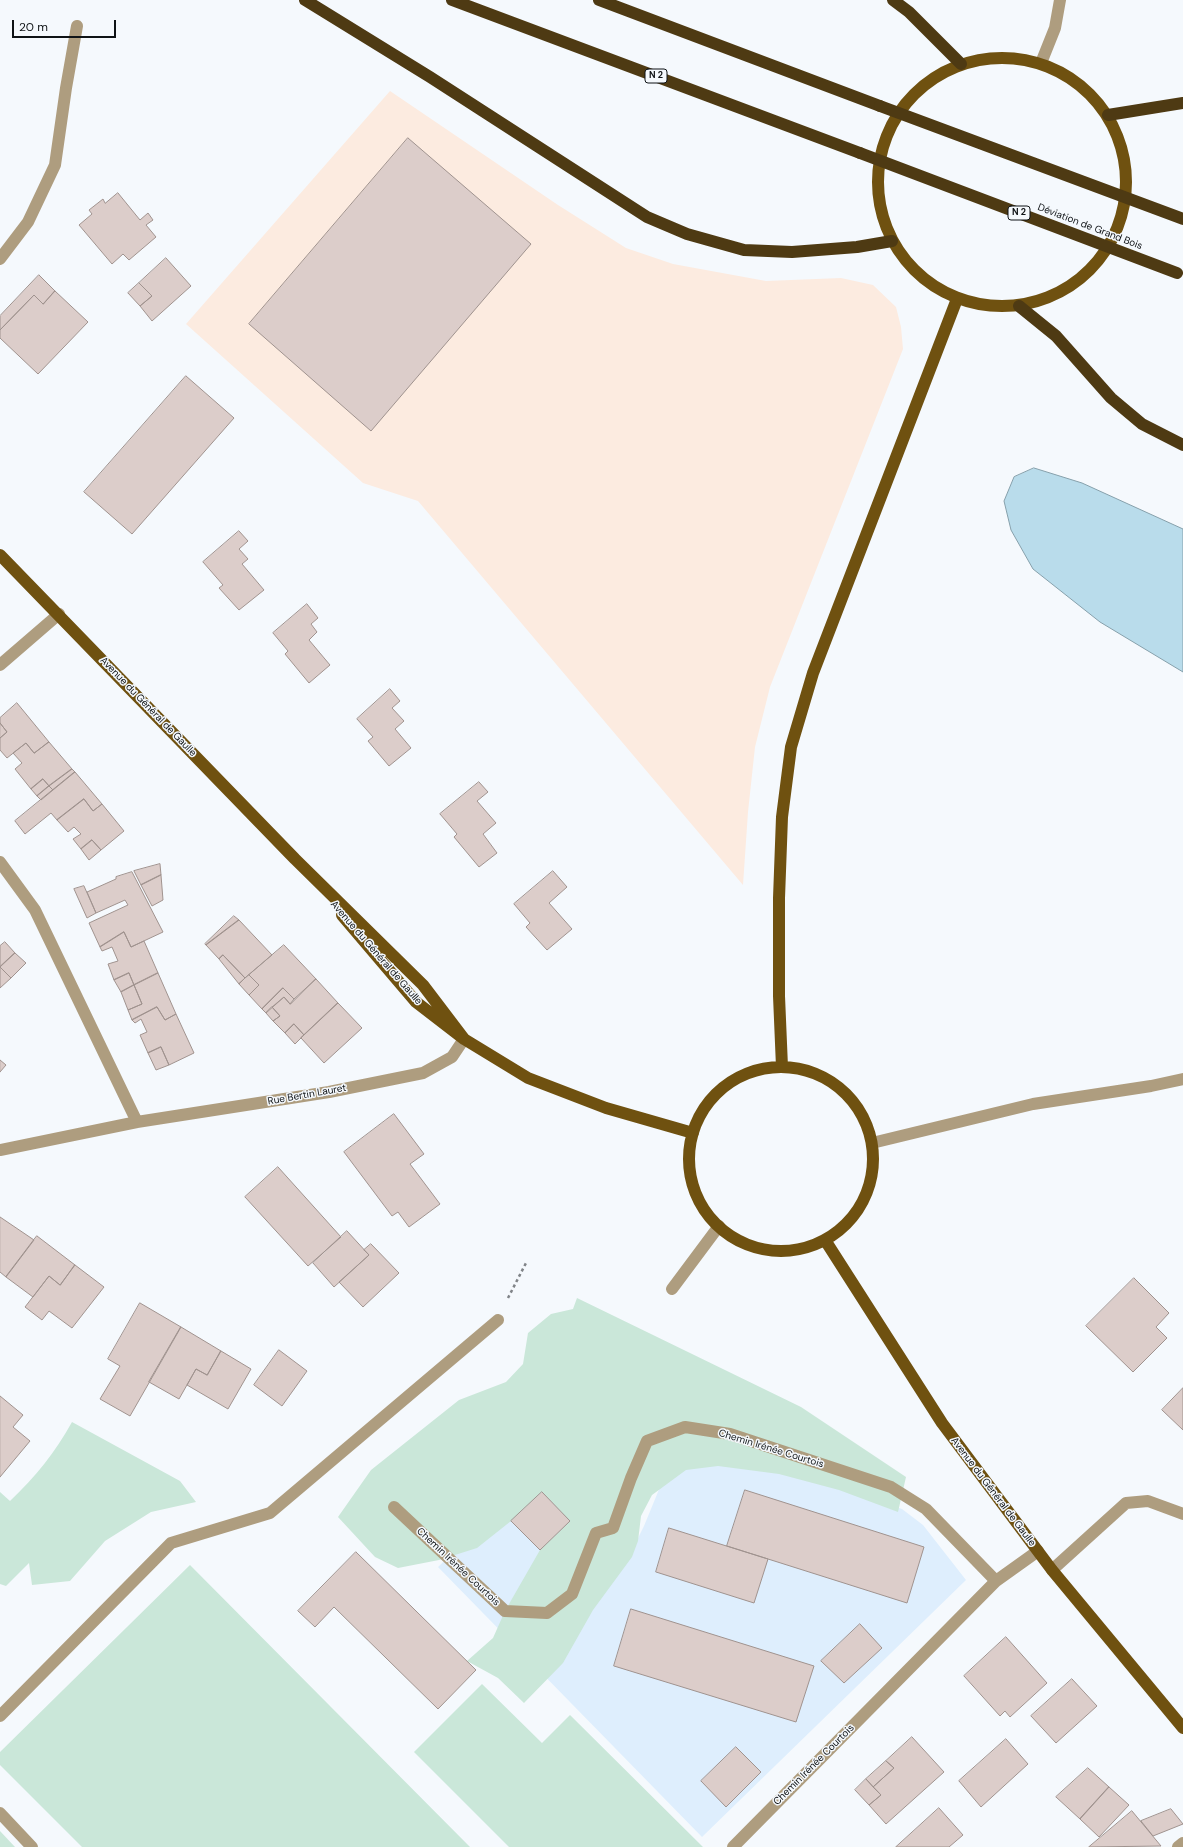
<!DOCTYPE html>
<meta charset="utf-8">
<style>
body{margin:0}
#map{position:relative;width:1183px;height:1847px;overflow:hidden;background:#f5f9fd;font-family:"DM Sans",sans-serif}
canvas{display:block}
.scale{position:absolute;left:12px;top:20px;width:104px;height:18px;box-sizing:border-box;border:2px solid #0f1316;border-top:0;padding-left:5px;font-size:12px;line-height:14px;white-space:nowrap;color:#0f1316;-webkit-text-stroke:3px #f5f9fd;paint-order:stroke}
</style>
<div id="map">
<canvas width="1183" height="1847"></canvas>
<div class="scale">20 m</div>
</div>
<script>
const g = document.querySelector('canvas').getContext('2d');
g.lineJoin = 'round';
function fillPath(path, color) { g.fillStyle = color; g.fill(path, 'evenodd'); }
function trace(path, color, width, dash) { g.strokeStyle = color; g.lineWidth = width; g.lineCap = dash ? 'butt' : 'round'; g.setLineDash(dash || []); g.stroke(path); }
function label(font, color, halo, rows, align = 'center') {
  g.font = font + ' "DM Sans",sans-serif'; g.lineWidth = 3; g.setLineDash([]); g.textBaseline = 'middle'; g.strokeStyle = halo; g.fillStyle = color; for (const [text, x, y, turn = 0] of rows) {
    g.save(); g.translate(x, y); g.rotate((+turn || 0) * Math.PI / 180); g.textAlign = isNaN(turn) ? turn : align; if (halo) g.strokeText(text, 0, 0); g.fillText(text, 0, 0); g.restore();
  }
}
const built = new Path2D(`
 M676,1448L736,1451L902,1509L923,1525L966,1580L702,1837L438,1567L535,1475L623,1568L644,1526Z`);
const industrial = new Path2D(`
 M390,91L558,205L626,248L673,264L766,281L841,278L873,285L896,307L901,327L903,349L770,687L755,747L748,812L743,885L418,501L363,483L186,324Z`);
const green = new Path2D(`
 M577,1298L801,1407L906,1477L898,1512L839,1490L779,1474L718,1466L686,1470L652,1495L641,1516L638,1541L632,1557L593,1610L563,1663L524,1703L498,1678L467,1661L493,1638L505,1611L540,1550L570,1521L542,1492L511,1521L477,1548L439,1560L398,1568L375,1557L338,1517L371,1470L459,1400L506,1382L523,1364L528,1333L551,1314L573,1309Z
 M72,1422L180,1481L196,1502L151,1512L105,1541L70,1581L32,1585L29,1563L6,1586L0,1584V1492L10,1501C35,1477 55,1453 72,1422Z
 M190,1565L470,1847H82L0,1765V1752Z
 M482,1684L542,1743L570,1715L703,1847H509L414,1752Z
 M0,1831L15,1847H0Z`);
const water = new Path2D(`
 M1034,468L1082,483L1183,529V672L1100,622L1033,569L1011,530L1004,501L1014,477Z`);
const building = new Path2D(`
 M408,138L531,244L371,431L249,324Z
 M118,193L140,220L148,213L153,220L146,225L156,237L129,260L123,254L112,264L79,225L92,214L89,210L103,199L105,203Z
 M166,258L191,286L152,321L140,306L152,296L139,283Z
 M39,275L55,291L43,304L34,295L0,330V316Z
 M139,283L152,296L140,306L128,293Z
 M55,291L88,322L38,374L0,338V330L34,295L43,304Z
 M186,376L234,418L132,534L84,492Z
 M239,531L248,541L239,549L248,559L242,564L264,590L239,610L219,588L223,585L203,562Z
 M307,604L318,618L311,624L317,632L309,640L330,665L309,683L285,654L288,651L273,633Z
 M390,689L400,701L392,708L404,721L395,729L411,748L389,766L368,741L373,737L357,719Z
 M17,703L49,742L34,753L26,743L7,758L0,750V738L7,732L0,723V718Z
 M0,723L7,732L0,738Z
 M49,742L72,769L49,786L43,779L31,789L15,769L22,763L13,753L26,743L34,753Z
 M72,769L75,772L53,790L49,786Z
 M75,772L102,804L93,811L84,799L57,820L51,813L25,834L15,821Z
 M43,779L49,786L37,796L31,789Z
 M479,782L488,792L477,801L496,823L483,834L497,853L479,867L454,837L457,834L440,814Z
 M49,786L53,790L41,800L37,796Z
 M84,799L93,811L102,804L124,831L101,850L92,840L81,849L73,839L81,834L74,827L68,832L57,820Z
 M92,840L101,850L89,860L81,849Z
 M160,864L161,875L141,885L134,871Z
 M553,871L567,887L549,903L572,929L547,950L526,927L530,923L514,904Z
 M132,872L163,932L131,947L124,932L100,947L89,923L128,905L125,900L96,913L87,892L116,879V877Z
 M161,875L163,900L152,906L141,885Z
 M84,886L96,913L87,918L74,889Z
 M234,916L239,920L206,945L205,944Z
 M239,920L272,955L245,978L223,955L219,959L206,945Z
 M124,932L131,947L144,941L158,973L134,985L129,973L114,980L108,964L118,961L112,947L102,951L100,947Z
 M5,942L15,953L0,967L11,978L0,988V946Z
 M284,945L316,979L294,999L283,988L262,1009L249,995L259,985L249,975Z
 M15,953L26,963L11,978L0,967Z
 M223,955L245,978L239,984L219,959Z
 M129,973L134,985L121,992L114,980Z
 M158,973L176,1014L165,1020L157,1007L132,1020L128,1010L142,1004L134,985Z
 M249,975L259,985L249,995L239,984Z
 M316,979L338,1003L304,1035L294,1024L285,1033L273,1021L280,1016L272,1007L284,997L290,1004Z
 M134,985L142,1004L128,1010L121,992Z
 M283,988L294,999L290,1004L284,997L266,1013L262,1009Z
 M338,1003L362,1028L324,1063L301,1038Z
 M157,1007L165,1020L176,1014L194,1053L169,1065L161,1047L148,1053L140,1035L147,1032L141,1019L135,1023L132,1020Z
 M272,1007L280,1016L273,1021L266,1013Z
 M294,1024L304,1035L295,1044L285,1033Z
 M161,1047L169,1065L156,1070L148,1053Z
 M0,1060L6,1065L0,1072Z
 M394,1114L424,1154L410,1164L440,1204L409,1227L398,1212L392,1216L344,1152Z
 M278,1167L341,1237L308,1266L245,1197Z
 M0,1217L34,1240L6,1277L0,1272Z
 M347,1231L369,1255L334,1287L313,1263Z
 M37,1236L75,1265L60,1285L49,1276L33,1297L6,1277Z
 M371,1244L399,1273L363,1307L339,1282L369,1255L364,1250Z
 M75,1265L104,1287L72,1328L49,1311L42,1320L25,1307L49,1276L60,1285Z
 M1134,1278L1169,1313L1156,1327L1167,1338L1133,1372L1086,1326Z
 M140,1303L181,1327L130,1416L100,1399L120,1366L108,1359Z
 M181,1327L221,1351L207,1375L196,1369L179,1399L149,1382Z
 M279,1350L307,1371L282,1406L254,1385Z
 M221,1351L251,1369L228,1409L187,1385L196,1369L207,1375Z
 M1183,1388V1430L1162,1410Z
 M0,1396L23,1415L13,1427L30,1441L0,1477Z
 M745,1490L924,1547L907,1603L727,1546Z
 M542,1492L570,1521L540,1550L511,1521Z
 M669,1528L768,1559L754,1603L656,1572Z
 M356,1552L476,1670L438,1709L334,1607L315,1627L298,1611Z
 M631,1609L814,1666L796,1722L614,1666Z
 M860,1624L882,1648L844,1683L821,1661Z
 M1006,1637L1047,1683L1010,1717L1005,1711L1000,1716L964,1676Z
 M1072,1679L1097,1706L1056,1743L1031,1716Z
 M912,1737L944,1772L886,1824L869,1805L881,1795L873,1787L894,1768L886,1761Z
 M1006,1739L1028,1764L981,1807L959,1781Z
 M736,1747L761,1772L726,1807L701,1781Z
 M886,1761L894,1768L873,1787L866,1779Z
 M1088,1768L1109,1787L1080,1819L1056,1797Z
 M866,1779L881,1795L869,1805L855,1790Z
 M1109,1787L1129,1805L1099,1837L1080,1819Z
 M939,1808L963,1835L949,1847H896Z
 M1171,1809L1183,1824L1153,1836L1141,1821Z
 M1132,1811L1161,1846L1089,1847Z`);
const path = new Path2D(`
 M508,1298L527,1261`);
const minor = new Path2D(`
 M1041,63L1055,28L1060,0
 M0,259L28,222L55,165L66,88L77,26
 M0,665L59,614
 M0,862L35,910L137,1122
 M872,1143L1033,1104L1151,1086L1183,1079
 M0,1150L137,1122L329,1092L423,1073L452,1057L464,1039
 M672,1289L719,1226
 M394,1507L505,1611L547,1613L572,1594L596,1533L613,1528L631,1478L647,1441L685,1427L730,1434L891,1487L926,1509L996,1581
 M1052,1570L1126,1503L1148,1501L1183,1514
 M0,1716L171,1543L270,1513L498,1320
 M0,1813L32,1847
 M733,1847L996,1581L1038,1551
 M1178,1847L1183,1843`);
const major = new Path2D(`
 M878 182a124 124 0 1 1 248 0a124 124 0 1 1-248 0Z
 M0,555L295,859L423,985L464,1039
 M342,915L416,1002L464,1039L528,1078L606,1108L693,1133
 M782,1067L779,996V898L782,817L791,747L813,673L957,299
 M689 1159a92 92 0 1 1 184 0a92 92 0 1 1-184 0Z
 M825,1240L942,1423L1052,1570L1183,1728`);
const highway = new Path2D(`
 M305,0L430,77L647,217L687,234L744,250L792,252L857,247L892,241
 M452,0L860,153
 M599,0L880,106
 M893,0L909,12L961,64
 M1108,115L1183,103
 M1019,306L1056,336L1111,398L1142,424L1183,445`);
const highwayBridge = new Path2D(`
 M880,106L1183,219
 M860,153L1177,273`);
const shields = [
 [656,76,22],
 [1019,213,22]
];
const shieldNames = [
 ["N 2",656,76],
 ["N 2",1019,213]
];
const streetNames = [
 ["Déviation de Grand Bois",1090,227,21],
 ["Avenue du Général de Gaulle",148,707,46],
 ["Avenue du Général de Gaulle",376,953,49],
 ["Rue Bertin Lauret",307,1095,-10],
 ["Chemin Irénée Courtois",771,1449,17],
 ["Avenue du Général de Gaulle",993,1492,53],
 ["Chemin Irénée Courtois",458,1567,43],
 ["Chemin Irénée Courtois",814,1765,-45]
];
fillPath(built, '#deeefd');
fillPath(industrial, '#fcebe0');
fillPath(green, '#cae7d9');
fillPath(water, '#b9dceb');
trace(water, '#86a0ab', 1);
fillPath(building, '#dccdca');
trace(building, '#a0938f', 1);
trace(path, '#808488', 2.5, [3, 3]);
trace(minor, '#ae9d7f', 12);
trace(major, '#6f5110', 12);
trace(highway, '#4e3a13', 12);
trace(highwayBridge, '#4e3a13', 12);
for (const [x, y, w] of shields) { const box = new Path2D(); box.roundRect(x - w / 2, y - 7, w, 14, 3); g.fillStyle = '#f5f9fd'; g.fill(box); trace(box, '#0f1316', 1); }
label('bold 9px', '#0f1316', null, shieldNames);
label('10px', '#0f1316', '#f5f9fd', streetNames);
</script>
